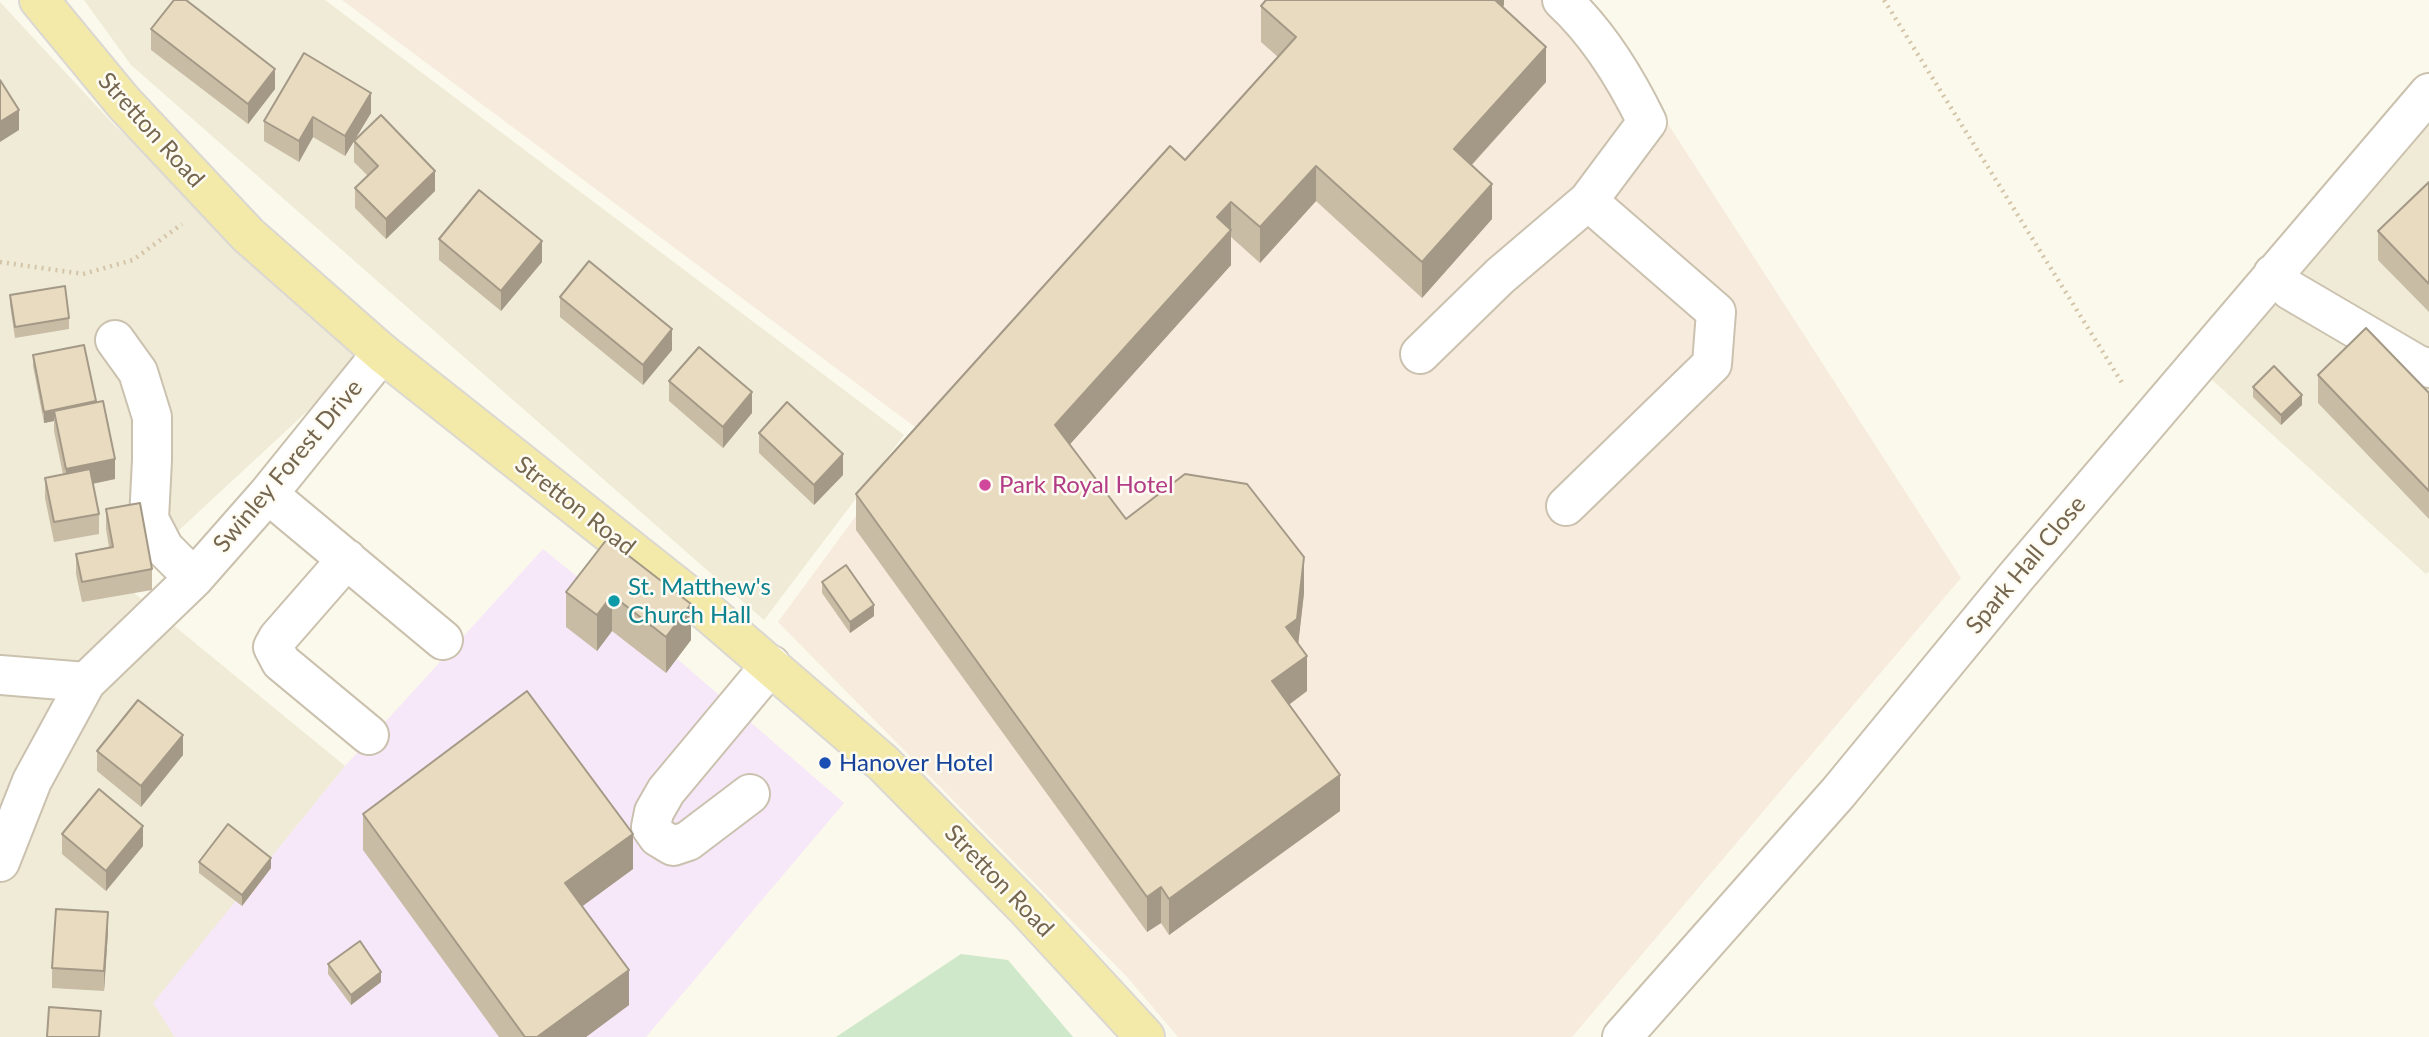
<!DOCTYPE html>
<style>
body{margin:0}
canvas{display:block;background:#fbf9eb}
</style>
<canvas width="2429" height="1037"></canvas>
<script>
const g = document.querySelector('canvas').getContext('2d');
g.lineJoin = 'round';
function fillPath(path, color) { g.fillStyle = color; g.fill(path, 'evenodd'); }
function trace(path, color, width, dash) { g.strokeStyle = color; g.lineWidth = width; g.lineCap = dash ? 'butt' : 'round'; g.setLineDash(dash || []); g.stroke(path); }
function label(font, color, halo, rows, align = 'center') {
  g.font = font + ' Lato,sans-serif'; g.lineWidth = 5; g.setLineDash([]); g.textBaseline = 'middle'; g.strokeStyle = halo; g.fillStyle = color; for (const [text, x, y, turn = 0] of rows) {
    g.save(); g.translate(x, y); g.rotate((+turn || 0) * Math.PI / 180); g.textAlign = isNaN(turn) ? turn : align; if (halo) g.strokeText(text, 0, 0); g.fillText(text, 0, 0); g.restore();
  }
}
const residential = new Path2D(`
 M84,0H325L904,435L764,620L131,65Z
 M0,2L115,126L370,353L122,583L345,766L154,1003L175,1037H0Z
 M2429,114V572L2426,574L2199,368Z`);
const commercial = new Path2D(`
 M342,0H1588L1961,578L1572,1037H1178L1128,978L778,622L919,430Z`);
const education = new Path2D(`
 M543,549L653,638L844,803L646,1037H175L153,1003L345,766Z`);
const green = new Path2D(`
 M961,954L1008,960L1073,1037H836Z`);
const path = new Path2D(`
 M1884,0L2124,386
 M0,262L83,274L133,260L182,224`);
const minor = new Path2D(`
 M1562,0C1598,33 1625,77 1647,122L1588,201
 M2273,274L2290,290L2418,365L2429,368
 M115,340L138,372L152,417V460L149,519L164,548L194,578
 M1420,354L1500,276L1588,201L1716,312L1712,364L1566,506
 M268,494L443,640
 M347,559L278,638L273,647L281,662L369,735
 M0,675L86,682
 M750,794L688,841L673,846L658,837L651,827L654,812L666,791L771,665
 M0,862L32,781L86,682L194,578L268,494L382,353
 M1622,1037L1838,793L2015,578L2429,93`);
const major = new Path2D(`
 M39,0L124,103L248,235L382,353L689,596L883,763L1027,909L1145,1037`);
const wall = new Path2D(`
 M1504,0V5L1503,7L1546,82L1472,165L1492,219L1422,298L1316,201L1260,263L1231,237V265L1069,444L1126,519L1304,593L1298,643L1307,691L1289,705L1340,811L1169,935L1161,923L1147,932L856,530V494L1185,160L1278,57L1261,42V6Z
 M151,29L275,89L248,124L151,50Z
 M371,113L345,156L313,137L299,162L264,141V121Z
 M354,141L435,191L386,239L355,208V188L368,176L354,162Z
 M2429,182V312L2378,260V231Z
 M439,239L542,262L501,311L439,260Z
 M10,295L69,318V329L15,338L10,305Z
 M560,297L672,350L643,385L560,317Z
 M33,355L96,402L115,479L93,484L99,514V534L54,542L45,498V478L63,474L54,431V421L44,423L33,366Z
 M2318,375L2429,393V519L2318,403Z
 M669,381L752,413L723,448L669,401Z
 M2253,387L2302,405L2281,425L2253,397Z
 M759,433L843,475L814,505L759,453Z
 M106,509L152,569V590L82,602L76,574V554L109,547L106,529Z
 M607,539L691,640L666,673L612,631L597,651L566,627V592Z
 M822,582L874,616L850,633L822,593Z
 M97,751L183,755L141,807L97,771Z
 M363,814L633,869L582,906L629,1005L586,1037H499L363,850Z
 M62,834L143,846L106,891L62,854Z
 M199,862L271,868L242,906L199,873Z
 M108,932L104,991L52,988V968Z
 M328,964L381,982L351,1005L328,974Z`);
const shadedWall = new Path2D(`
 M1485,0H1504V5L1485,26Z
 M1546,47V82L1454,184V149Z
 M275,69V89L248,124V104Z
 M371,93V113L345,156V136Z
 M19,110V130L0,142V122Z
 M313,117V137L299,162V141Z
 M1316,166V201L1260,263V227Z
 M435,171V191L386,239V219Z
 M1492,184V219L1422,298V262Z
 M1231,202V265L1055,461V425L1217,217Z
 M542,241V262L501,311V291Z
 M672,329V350L643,385V365Z
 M752,392V413L723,448V427Z
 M2302,395V405L2281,425V415Z
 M54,411V421L44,423V412Z
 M843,454V475L814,505V485Z
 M115,459V479L66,489V469Z
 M1304,557V593L1297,655L1286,627Z
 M612,595V631L597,651V615Z
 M691,604V640L666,673V637Z
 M874,605V616L850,633V622Z
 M1307,656V691L1272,717V681Z
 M183,735V755L141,807V786Z
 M1340,775V811L1169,935V899Z
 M143,826V846L106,891V871Z
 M633,834V869L565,919V883Z
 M271,858V868L242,906V895Z
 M1161,887V923L1147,932V897Z
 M108,912V932L104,991V971Z
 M629,970V1005L586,1037H537Z
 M381,972V982L351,1005V995Z`);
const building = new Path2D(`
 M174,0H186L275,69L248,104L151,29Z
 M1266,0H1495L1546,47L1454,149L1492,184L1422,262L1316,166L1260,227L1231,202L1217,217L1231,230L1055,425L1126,519L1185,474L1247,484L1304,557L1297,619L1286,627L1307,656L1272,681L1340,775L1169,899L1161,887L1147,897L856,494L1170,146L1185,160L1296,37L1261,6Z
 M304,53L371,93L345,136L313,117L299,141L264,121Z
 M0,80L19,110L0,122Z
 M381,115L435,171L386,219L355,188L378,166L354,141Z
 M2429,182V284L2378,231Z
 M479,190L542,241L501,291L439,239Z
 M589,261L672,329L643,365L560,297Z
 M65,286L69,318L15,327L10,295Z
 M2366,328L2429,393V491L2318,375Z
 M84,345L96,401L44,412L33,355Z
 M699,347L752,392L723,427L669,381Z
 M2274,366L2302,395L2281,415L2253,387Z
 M103,401L115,459L66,469L54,411Z
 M787,402L843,454L814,485L759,433Z
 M90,469L99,514L54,522L45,478Z
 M140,503L152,569L82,582L76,554L113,547L106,509Z
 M607,539L691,604L666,637L612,595L597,615L566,592Z
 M846,565L874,605L850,622L822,582Z
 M527,691L633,834L565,883L629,970L537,1037H525L363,814Z
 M138,700L183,735L141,786L97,751Z
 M99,789L143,826L106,871L62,834Z
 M228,824L271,858L242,895L199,862Z
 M56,909L108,912L104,971L52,968Z
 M360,941L381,972L351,995L328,964Z
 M49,1007L101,1011L99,1037H47Z`);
const markers = [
 [985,485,7,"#d1479c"],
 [614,601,7,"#0f9aa8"],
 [825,763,7,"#1a4fb4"]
];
const streetNames = [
 ["Stretton Road",151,130,48],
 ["Swinley Forest Drive",288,466,-50],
 ["Stretton Road",575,506,38],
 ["Spark Hall Close",2026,565,-50],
 ["Stretton Road",999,881,46]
];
const hotelNames = [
 ["Park Royal Hotel",999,485]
];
const cultureNames = [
 ["St. Matthew's",628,587],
 ["Church Hall",628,615]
];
const transitNames = [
 ["Hanover Hotel",839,763]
];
fillPath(residential, '#efebd7');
fillPath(commercial, '#f7ebdd');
fillPath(education, '#f6e8f8');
fillPath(green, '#cfe8ca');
trace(minor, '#cbc1af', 42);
trace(major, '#dbd7d2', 42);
trace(path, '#d4c4a8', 4.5, [2, 5]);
trace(minor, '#fff', 38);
trace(major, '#f3eaaa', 38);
fillPath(wall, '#c8bca5');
fillPath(shadedWall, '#a39986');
fillPath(building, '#e9dbc0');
trace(building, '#a39986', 2);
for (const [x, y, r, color] of markers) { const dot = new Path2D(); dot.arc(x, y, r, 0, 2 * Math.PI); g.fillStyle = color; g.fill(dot); trace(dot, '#fefcf2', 2.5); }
label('24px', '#756650', '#fefcf2', streetNames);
label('24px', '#b23c85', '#fefcf2', hotelNames, 'left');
label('24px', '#0d838f', '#fefcf2', cultureNames, 'left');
label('24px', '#164399', '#fefcf2', transitNames, 'left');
</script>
